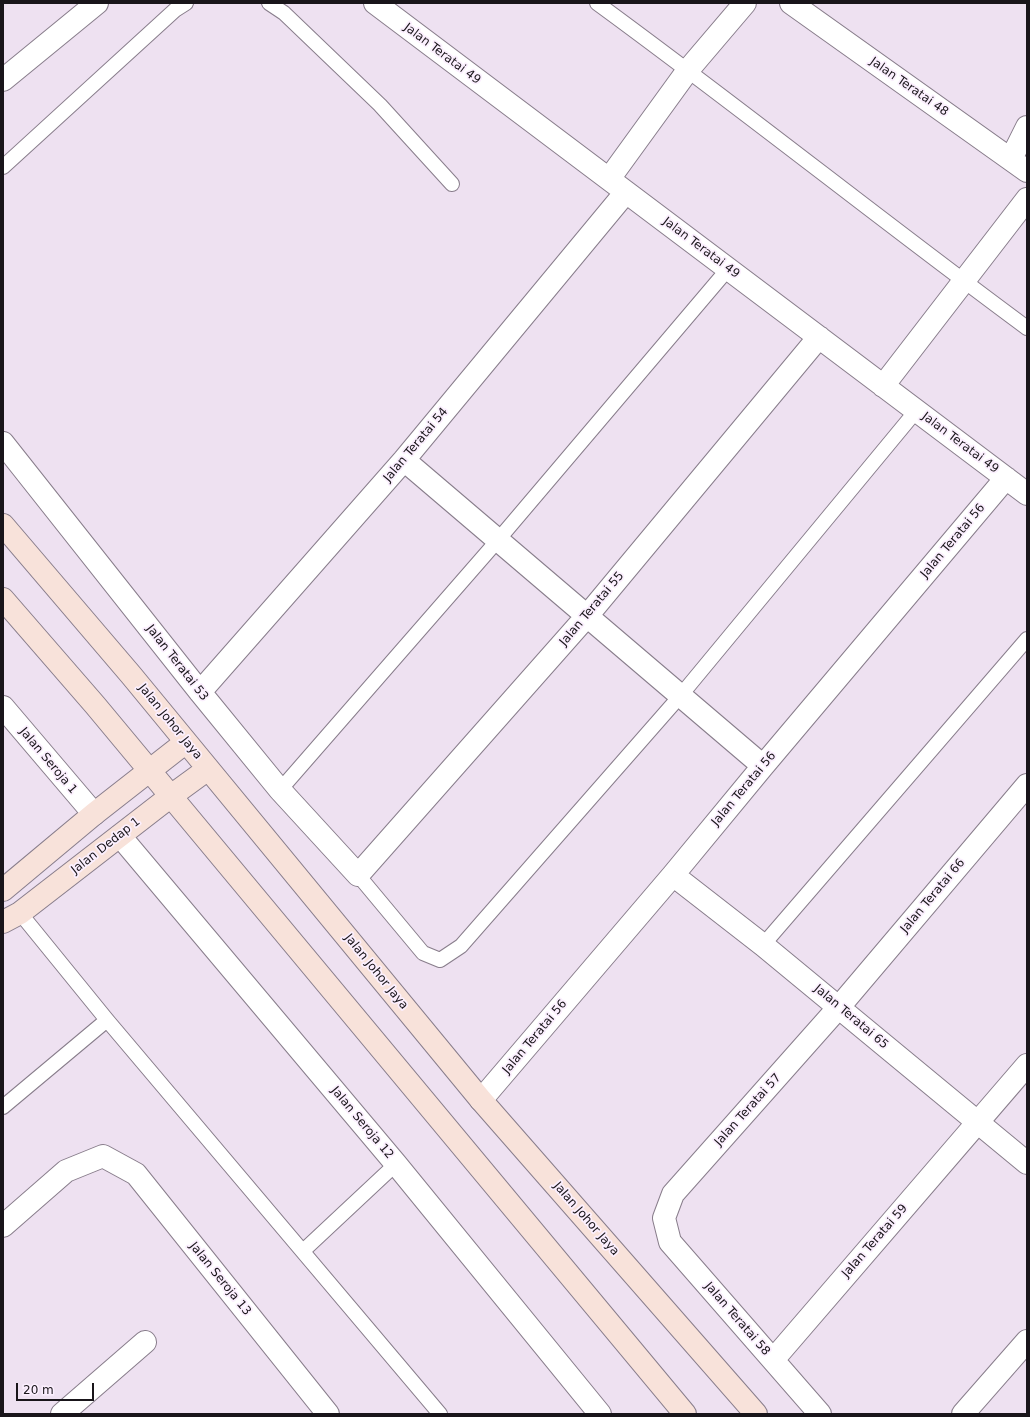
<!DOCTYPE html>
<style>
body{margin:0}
#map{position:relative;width:1030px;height:1417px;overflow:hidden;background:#eee1f1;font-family:"DejaVu Sans",sans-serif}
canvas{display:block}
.frame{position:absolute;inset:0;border:4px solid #19151a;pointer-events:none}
.scale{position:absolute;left:16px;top:1383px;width:78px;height:18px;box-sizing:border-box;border:2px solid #19151a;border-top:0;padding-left:5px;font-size:12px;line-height:14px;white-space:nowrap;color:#19151a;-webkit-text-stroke:3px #fbeffe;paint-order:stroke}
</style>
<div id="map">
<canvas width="1030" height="1417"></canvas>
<div class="frame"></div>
<div class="scale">20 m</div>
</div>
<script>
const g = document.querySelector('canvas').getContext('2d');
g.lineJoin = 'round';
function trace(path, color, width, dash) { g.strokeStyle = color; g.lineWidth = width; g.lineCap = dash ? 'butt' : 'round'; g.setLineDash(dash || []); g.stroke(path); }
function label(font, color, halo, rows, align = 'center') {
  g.font = font + ' "DejaVu Sans",sans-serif'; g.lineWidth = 3.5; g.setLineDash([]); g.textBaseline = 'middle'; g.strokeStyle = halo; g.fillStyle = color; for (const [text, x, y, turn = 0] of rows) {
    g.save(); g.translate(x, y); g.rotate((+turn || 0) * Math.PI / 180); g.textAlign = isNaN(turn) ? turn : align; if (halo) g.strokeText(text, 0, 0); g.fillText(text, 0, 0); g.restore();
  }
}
const service = new Path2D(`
 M269,3L284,13L380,105L452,184
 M597,3C742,109 882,221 1027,328
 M3,167L175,10L186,3
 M280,790L498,540L728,269
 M358,875L423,953L440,960L461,946L681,695L916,411
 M20,913L107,1020L440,1414
 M763,945L1027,639
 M3,1107L107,1020
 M303,1251L396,1164`);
const minor = new Path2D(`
 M375,3L1027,494
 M791,3L1027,171
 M3,80L97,3
 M1011,159L1027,127
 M609,179L688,70L745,3
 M883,386L1027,199
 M3,443L200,692L280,790L358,875L587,616L819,337
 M404,460L763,766
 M200,692L404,460L626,192
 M3,707L94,814
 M120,836L396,1164L600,1414
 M673,875L763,945L1027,1163
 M481,1100L673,875L763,766L1006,478
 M3,1226L66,1171L103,1156L136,1174L328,1414
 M773,1360L1027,1065
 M62,1414L145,1342
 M820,1414L670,1242L664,1218L673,1194L839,1007L1027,785
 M963,1414L1027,1341`);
const secondary = new Path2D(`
 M3,525L131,675L481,1100L756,1414
 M3,599L95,705L685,1414
 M3,890L94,814L186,742
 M3,922L20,913L171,796L208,769`);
const streetNames = [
 ["Jalan Teratai 49",442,54,37],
 ["Jalan Teratai 48",909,87,35],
 ["Jalan Teratai 49",701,248,37],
 ["Jalan Teratai 49",960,443,37],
 ["Jalan Teratai 54",416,445,-50],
 ["Jalan Teratai 56",953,541,-50],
 ["Jalan Teratai 55",592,609,-50],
 ["Jalan Teratai 53",177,663,52],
 ["Jalan Johor Jaya",170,722,51],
 ["Jalan Seroja 1",48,761,50],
 ["Jalan Teratai 56",744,789,-50],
 ["Jalan Dedap 1",106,846,-38],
 ["Jalan Teratai 66",933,896,-50],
 ["Jalan Johor Jaya",376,972,51],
 ["Jalan Teratai 65",851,1017,40],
 ["Jalan Teratai 56",535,1037,-50],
 ["Jalan Teratai 57",748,1110,-48],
 ["Jalan Seroja 12",362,1123,50],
 ["Jalan Johor Jaya",586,1219,49],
 ["Jalan Teratai 59",875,1241,-49],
 ["Jalan Seroja 13",220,1279,51],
 ["Jalan Teratai 58",737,1319,49]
];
trace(service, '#887d8b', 16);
trace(minor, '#887d8b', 24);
trace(secondary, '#887d8b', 24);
trace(service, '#fff', 14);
trace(minor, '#fff', 22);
trace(secondary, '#f8e2da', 22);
label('12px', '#19151a', '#fbeffe', streetNames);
</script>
